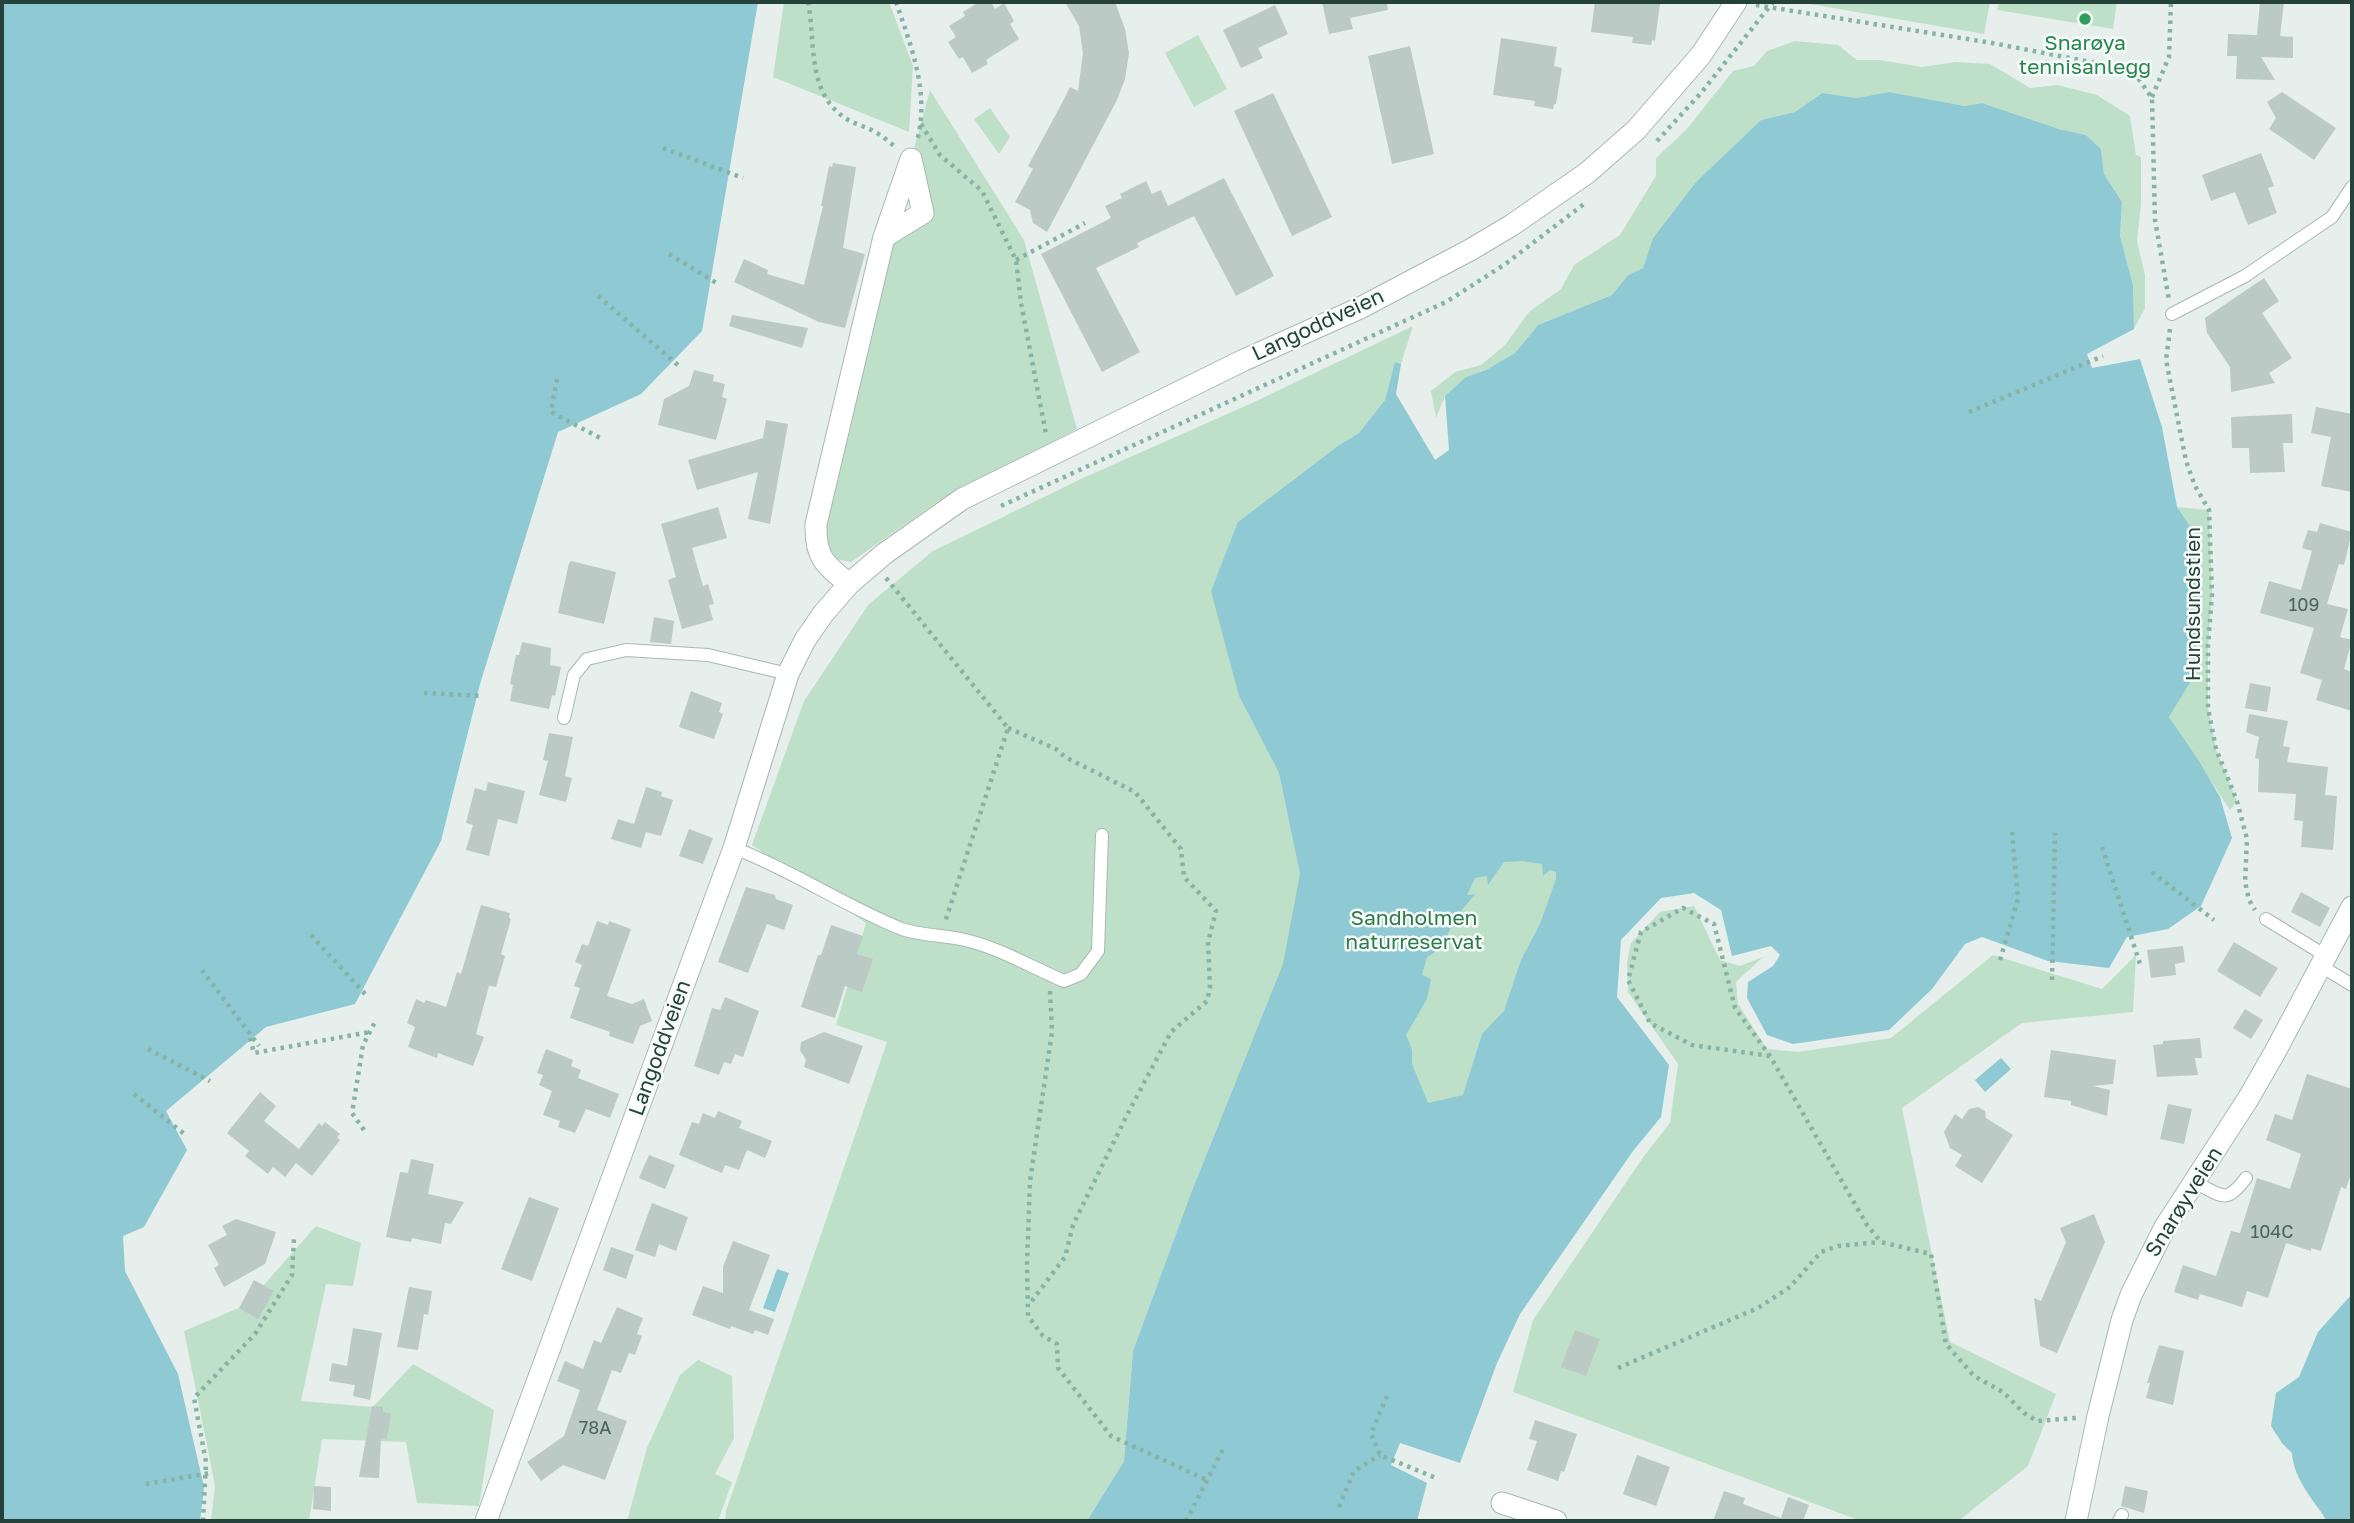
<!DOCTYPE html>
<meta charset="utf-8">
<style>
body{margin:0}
#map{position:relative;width:2354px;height:1523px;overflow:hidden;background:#e6efeb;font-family:"Golos Text",sans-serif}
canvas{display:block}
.frame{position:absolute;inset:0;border:4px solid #24423a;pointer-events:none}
</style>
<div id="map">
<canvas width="2354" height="1523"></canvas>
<div class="frame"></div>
</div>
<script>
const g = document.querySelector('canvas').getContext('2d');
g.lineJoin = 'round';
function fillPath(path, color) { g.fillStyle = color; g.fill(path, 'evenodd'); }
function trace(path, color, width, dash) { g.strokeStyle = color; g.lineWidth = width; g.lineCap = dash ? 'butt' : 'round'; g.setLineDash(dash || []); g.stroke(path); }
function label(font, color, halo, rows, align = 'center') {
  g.font = font + ' "Golos Text",sans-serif'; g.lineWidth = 5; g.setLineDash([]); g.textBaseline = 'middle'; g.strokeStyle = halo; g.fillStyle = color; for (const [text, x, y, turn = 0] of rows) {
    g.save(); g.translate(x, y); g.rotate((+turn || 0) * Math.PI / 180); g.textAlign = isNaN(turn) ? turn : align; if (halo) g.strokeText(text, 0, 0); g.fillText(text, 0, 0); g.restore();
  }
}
const green = new Path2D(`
 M784,2H889L913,66L909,132L773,77Z
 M1810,2H1990L1984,34L1810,4Z
 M1999,2H2117L2113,29L1997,10Z
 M1198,35L1227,89L1194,107L1165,53Z
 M1795,41L1838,45L1857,60H1879L1922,67L1955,62L1990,64L2030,88L2057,85L2097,95L2130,116L2136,155L2141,157V204L2137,241L2145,275V308L2134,329L2133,285L2120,236L2122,202L2104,174L2101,149L2086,135L2059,129L1982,103L1965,106L1889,92L1857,98L1822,93L1795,112L1761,120L1696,182L1653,238L1643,268L1628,275L1612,295L1538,325L1515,353L1486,370L1466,377L1445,396L1436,418L1431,391L1455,372L1481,365L1505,345L1529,312L1561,289L1574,265L1620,235L1656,176V158L1686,130L1733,71L1754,66L1767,51Z
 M930,90L1024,240L1077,429L937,502L851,562L829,558L816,524L884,237L923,213L911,159Z
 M990,108L1010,137L999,154L974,119Z
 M1413,326L1401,364L1395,363L1385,400L1359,433L1339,445L1238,522L1239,696L1279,773L1300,873L1630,731L1417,1262L1249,1049L1191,1193L1133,1351L1124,1461L1087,1521H725L726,1511L887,1042L836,1025L866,923L752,845L804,701L868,605L933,551L1083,478L1252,403Z
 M2177,507L2209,510L2212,594L2208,646V708L2216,749L2237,801L2230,810L2169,717L2193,678L2194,557L2192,529Z
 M1694,906L1720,960L1740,966L1763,957L1736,982L1738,1004L1767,1049L1798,1052L1891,1038L1993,955L2102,989L2136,955L2133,1012L2022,1023L1902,1108L1950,1342L2056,1394L2028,1466L1958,1521H1861L1513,1392L1533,1320L1644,1156L1670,1123L1678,1064L1628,992L1627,963L1631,943L1660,912Z
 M316,1226L361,1243L353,1286L326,1284L301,1401L373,1407L413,1364L494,1410L479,1506L417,1503L406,1442L322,1439L309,1521H211L215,1485L184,1331L246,1305Z
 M698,1360L732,1376L734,1438L715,1474L732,1482L718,1521H627L647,1448L680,1375Z`);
const water = new Path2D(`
 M2,2H758L702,331L641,394L558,432L480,684L441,841L355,1004L266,1027L166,1111L187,1150L144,1227L123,1236L125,1271L178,1374L204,1487L200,1521H2Z
 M1889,92L1965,106L1982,103L2059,129L2086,135L2101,149L2104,174L2122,202L2120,236L2133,285L2134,329L2087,354L2092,368L2140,359L2162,427L2177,507L2192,529L2200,617L2193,678L2169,717L2199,761L2220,797L2232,838L2201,906L2168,929L2127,937L2109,968L2048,961L1982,937L1965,944L1932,989L1889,1030L1793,1044L1767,1035L1747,998L1748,982L1773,966L1780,955L1771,946L1732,956L1721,910L1694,893L1661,898L1621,940L1617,997L1669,1065L1661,1117L1633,1151L1520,1314L1497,1363L1460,1463L1400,1443L1391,1465L1427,1483L1417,1521H1087L1124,1461L1133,1351L1191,1193L1283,964L1300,874L1279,773L1239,696L1211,591L1238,522L1339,445L1359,433L1385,400L1395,362L1401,364L1396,394L1435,460L1449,450L1445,396L1466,377L1486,370L1515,353L1538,325L1612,295L1628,275L1643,268L1653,238L1696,182L1761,120L1795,112L1822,93L1857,98ZM1523,861L1542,864L1543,876L1550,870L1556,872V879L1540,924L1521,960L1504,1011L1482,1034L1463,1095L1428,1103L1412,1064V1050L1406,1035L1427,999L1431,979L1422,975L1427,957C1446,948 1447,932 1457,916C1462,909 1469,902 1475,894L1467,895L1475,878L1487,876L1488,885L1504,862Z
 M2001,1058L2011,1069L1985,1092L1975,1080Z
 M777,1269L789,1273L775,1312L763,1308Z
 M2352,1294V1521H2327C2313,1499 2294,1480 2292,1453L2282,1443L2271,1426L2276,1393L2299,1377L2318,1332Z`);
const building = new Path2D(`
 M979,2H991L995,9L1004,3L1014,21L1010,24L1019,39L986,60L988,64L972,73L963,57L959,59L948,42L956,37L949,26L965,16L963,12Z
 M1065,2H1115L1125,29L1129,53L1125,79L1117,100L1047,232L1033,223L1030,210L1015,202L1033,169L1028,166L1062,103L1070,87L1078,91L1083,53L1079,26Z
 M1322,2H1387L1388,10L1350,18L1353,29L1329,34Z
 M1595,2L1660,4L1655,41L1652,40L1651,45L1632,43L1633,37L1591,32Z
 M2260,2H2284L2280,36L2293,37V58L2261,57L2275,80L2236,79L2237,56H2227L2228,34L2257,35Z
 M1275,5L1288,34L1258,48L1263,58L1241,68L1223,30Z
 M1501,38L1557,47L1554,66L1562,68L1556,104H1554L1553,109L1534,106L1535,101L1493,95Z
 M1410,46L1434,154L1392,164L1368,56Z
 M2282,92L2336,128L2314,160L2269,129L2276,118L2267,102Z
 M1273,93L1332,217L1292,236L1234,111Z
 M2261,153L2274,186L2268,188L2277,213L2248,225L2235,192L2211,201L2202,175Z
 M833,163L856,167L843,248L865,254L845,328L819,322L734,282L744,259L768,270L767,274L804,285L823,206H821L829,166L832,167Z
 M1224,178L1274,276L1236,296L1194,216L1137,243L1139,247L1096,268L1140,352L1102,372L1041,254L1111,218L1105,206L1122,198L1120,194L1146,181L1152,194L1161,190L1168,206Z
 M2264,278L2279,301L2262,313L2292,358L2269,373L2275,383L2231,392L2230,367L2207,333L2205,318Z
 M732,315L808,328L802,348L729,326Z
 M694,370L714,375L713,381L725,384L722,397L727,399L716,440L658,425L664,399L689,386Z
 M2316,407L2352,414V492L2321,486L2331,437L2311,433Z
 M2292,414L2293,443H2283L2285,472L2250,473L2249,448H2232L2231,417Z
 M766,420L788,424L770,524L748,519L758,472L697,490L688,460L763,438Z
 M718,507L727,538L692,548L703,586L708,584L714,604L709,605L713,620L682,629L668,580L676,577L661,524Z
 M2320,523L2352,532L2344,565L2339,564L2327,604L2348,609L2340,637L2352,640L2344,669L2352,672V711L2316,700L2322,680L2300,673L2314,628L2260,613L2269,581L2301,590L2312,551L2302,548L2308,530L2317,532Z
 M571,561L616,572L604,624L558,613L569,563Z
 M654,617L674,621L671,644L650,642Z
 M522,642L551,648L550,665L561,667L555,696L552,695L549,709L510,701L513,685L510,684L516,655H519Z
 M2250,683L2271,687L2267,712L2245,708Z
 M691,691L722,703L719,712L723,714L714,739L679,727Z
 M2249,714L2288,721L2283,746L2290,747L2287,762L2328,767L2325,795L2337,796L2333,850L2301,847L2303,821L2294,820L2296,794L2258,792L2259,759L2255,758L2259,737L2246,732Z
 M549,733L573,737L565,776L572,778L566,802L539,795L548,761L543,760Z
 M488,782L525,791L517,824L498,819L489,856L466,850L473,825L466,823L475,788L486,791Z
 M646,787L662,792L661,796L673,800L661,836L646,832L641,848L611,839L618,819L634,824Z
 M689,829L713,838L703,864L679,856Z
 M746,887L775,895L776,899L793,905L784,930L767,924L748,973L718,962Z
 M2301,892L2330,908L2320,927L2291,912Z
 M481,905L510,913L509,918L511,919L501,954L505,956L496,987L489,986L476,1034L484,1037L473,1066L438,1053L437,1058L408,1047L415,1027L407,1023L416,999L424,1003L426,1000L446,1007L457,972L461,974Z
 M597,921L608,925L609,921L631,929L607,996L632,1004L644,999L652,1021L640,1026L633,1044L609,1036L610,1032L570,1018L580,988L574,986L582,965L575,962L582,944L588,946Z
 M831,925L863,936L857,954L873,959L862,992L845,986L835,1018L801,1007L818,955H821Z
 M2234,942L2278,968L2260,997L2217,971Z
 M2183,946L2185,962L2175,964L2176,975L2151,978L2147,950Z
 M725,997L759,1011L743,1057L735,1054L731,1064L724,1062L719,1075L694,1066L712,1008L720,1010Z
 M2245,1009L2263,1020L2251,1039L2233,1028Z
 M824,1032L863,1046L849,1084L804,1067L806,1060L800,1050L801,1042Z
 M2200,1038L2202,1058H2195L2198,1075L2157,1077L2153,1045L2163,1044V1041Z
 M546,1049L573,1060L571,1066L581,1070L578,1078L619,1094L610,1118L586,1109L575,1133L558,1127L560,1121L543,1115L552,1091L539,1085L543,1075L537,1073Z
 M2051,1050L2116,1060L2113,1084L2093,1086L2110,1090L2107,1116L2071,1105V1101L2044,1097Z
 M2307,1074L2352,1089V1170L2346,1189L2341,1187L2321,1251L2311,1248V1251L2286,1243L2268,1298L2247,1291L2242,1307L2200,1294L2198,1300L2174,1292L2183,1265L2216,1276L2231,1231L2240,1233L2257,1178L2290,1189L2301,1154L2266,1140L2275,1114L2292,1120Z
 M260,1092L276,1106L264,1121L299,1149L319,1123L322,1126L325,1122L340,1134L337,1137L340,1140L312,1176L296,1163L285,1177L273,1167L268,1174L245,1156L249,1151L227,1133Z
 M2168,1104L2192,1109L2184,1144L2160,1139Z
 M1978,1107L1985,1111L1986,1118L2013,1135L1982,1183L1955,1166L1962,1155L1950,1148L1944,1132L1955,1114L1962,1119L1969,1109Z
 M718,1111L742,1121L739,1128L772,1141L765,1158L747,1150L739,1170L725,1165L722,1173L679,1155L692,1122L699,1124L703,1113L715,1118Z
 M649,1155L675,1165L665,1189L639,1178Z
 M411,1159L434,1164L428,1194L464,1202L451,1224L445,1223L441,1244L412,1238L411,1242L386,1237L400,1172L408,1173Z
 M529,1197L559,1208L532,1281L501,1269Z
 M652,1203L688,1217L676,1251L659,1244L655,1257L635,1250Z
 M2094,1214L2105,1242L2057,1353L2040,1346L2034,1298L2041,1301L2066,1242L2060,1228Z
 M236,1219L276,1232L265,1264L224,1287L214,1268L219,1265L208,1245L227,1235L222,1226Z
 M733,1241L770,1255L749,1310L774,1319L768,1335L755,1330L753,1334L731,1326L730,1329L692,1315L703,1286L723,1293V1267Z
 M611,1247L634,1255L626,1279L603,1270Z
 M254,1280L274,1291L258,1319L239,1308Z
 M409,1287L432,1291L428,1315L424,1314L418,1350L397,1347Z
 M617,1307L643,1318L637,1334L642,1336L635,1355L629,1353L621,1373L612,1370L597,1410L627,1421L605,1480L563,1465L541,1481L527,1462L564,1436L580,1390L557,1381L565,1361L583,1369L594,1340L601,1343Z
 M353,1328L382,1333L370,1400L353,1396L355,1385L329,1381L332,1363L347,1366Z
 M1575,1330L1600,1339L1586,1376L1561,1367Z
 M2159,1345L2184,1351L2173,1405L2146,1398L2150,1383H2147Z
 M372,1406L383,1407V1412L391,1414L387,1439L381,1438L379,1478L359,1477Z
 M1535,1420L1577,1434L1564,1472L1561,1471L1558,1481L1527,1470L1537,1441L1529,1439Z
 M1637,1455L1670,1467L1656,1506L1623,1494Z
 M314,1486L331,1487V1511L313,1509Z
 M2125,1486L2148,1491L2144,1513L2121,1506Z
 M1724,1491L1745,1498L1743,1504L1781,1518L1788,1497L1809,1505L1803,1521H1713Z`);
const path = new Path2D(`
 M808,2C816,42 806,91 845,118C854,124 865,126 875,132C883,136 890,143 897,148
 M896,2C911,46 930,93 917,141
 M1756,5L1992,43L2101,64L2122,68L2138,78L2152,98L2155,220L2169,300
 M2152,97L2169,57L2171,2
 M921,124L940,155L982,191L1016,260L1021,303L1046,434
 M1657,141L1701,93L1773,2
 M663,148L743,178
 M669,254L718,284
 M1016,260L1085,223
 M598,296L679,366
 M2170,329L2166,360L2186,461L2195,486L2209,510L2212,594L2208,646V708L2216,749L2237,801L2247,839L2245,882L2249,900L2255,910
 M557,379L551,412L602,439
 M1969,412L2103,356
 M1001,506L1446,302L1504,265L1584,204
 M886,578L1008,728L945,922
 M424,693L483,696
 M1008,728L1056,749L1065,757L1135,792L1181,849L1184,877L1216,911L1208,942L1210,988L1207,1001L1171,1032L1127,1115L1073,1225L1065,1257L1028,1306
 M2102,847L2140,964
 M2152,872L2214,920
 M311,935L367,996
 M2000,960L2018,899L2012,832
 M202,970L259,1046
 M2052,980L2055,833
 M1050,991L1052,1032L1030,1181L1027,1264L1028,1316L1043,1336L1057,1344L1058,1368L1111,1436L1207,1480
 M250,1038L254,1053L370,1032
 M148,1049L210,1081
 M1770,1056L1692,1045L1650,1023L1628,980L1641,932L1683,908L1714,924L1735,1008L1770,1056L1867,1225L1881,1242L1931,1254L1946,1344L1974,1376L2003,1392L2024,1413L2037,1421L2076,1418
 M134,1094L187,1136
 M364,1130L352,1113L363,1045L375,1022
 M1618,1368L1758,1308L1790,1287L1821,1252L1838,1246L1880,1242
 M1387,1396L1371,1434L1380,1455L1436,1478
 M146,1484L211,1473
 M1339,1507L1354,1471L1380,1455
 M203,1521L206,1462L194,1398L255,1334L292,1275L294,1238
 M1186,1521L1224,1447`);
const lane = new Path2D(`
 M2172,314L2245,276L2332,217L2352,187
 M564,718L574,675L587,659L626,650L708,655L788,674
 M734,848C792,870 844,906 902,929C922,936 945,935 965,940C1000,948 1031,967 1064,981L1081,974L1098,951L1102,835
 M2266,919L2326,956
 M2321,966L2352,985
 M2194,1182C2222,1195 2225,1206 2246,1178
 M2119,1521L2122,1515`);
const street = new Path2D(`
 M849,584C824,564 815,557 816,524L884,237L911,159L923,213L884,237
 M1502,1503L1556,1521
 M486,1521L734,848L788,674L805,640L823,614L849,584L884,554L962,499L1244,360L1360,308L1470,250L1512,225L1587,173L1636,130L1701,55L1736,2`);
const secondary = new Path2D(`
 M2076,1521L2098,1416L2122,1320L2131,1295L2165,1227L2248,1099L2275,1052L2352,907`);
const markers = [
 [2085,19,7,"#2e9e5b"]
];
const numberNames = [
 ["109",2304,605],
 ["104C",2272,1232],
 ["78A",595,1428]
];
const leisureNames = [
 ["Snarøya",2085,43],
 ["tennisanlegg",2085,67]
];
const streetNames = [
 ["Langoddveien",1318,325,-25],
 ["Hundsundstien",2193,604,-90],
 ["Langoddveien",660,1048,-70],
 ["Snarøyveien",2184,1202,-58]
];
const parkNames = [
 ["Sandholmen",1414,918],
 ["naturreservat",1414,942]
];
fillPath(green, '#bfe0c8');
fillPath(water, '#8ec9d4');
fillPath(building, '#bbcac4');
trace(lane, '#a8b8b2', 14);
trace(street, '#a8b8b2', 23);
trace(secondary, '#a4bbb3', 23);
trace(path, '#86b3a5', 4.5, [3.5, 5]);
trace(lane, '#fff', 12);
trace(street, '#fff', 21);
trace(secondary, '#fff', 21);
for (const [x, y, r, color] of markers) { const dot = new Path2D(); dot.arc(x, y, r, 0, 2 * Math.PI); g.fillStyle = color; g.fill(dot); trace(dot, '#f7fbf9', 2.5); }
label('18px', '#4a645c', null, numberNames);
label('21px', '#27864d', '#f7fbf9', leisureNames);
label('21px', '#24423a', '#f7fbf9', streetNames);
label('21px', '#2d7a4b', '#f7fbf9', parkNames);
</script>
